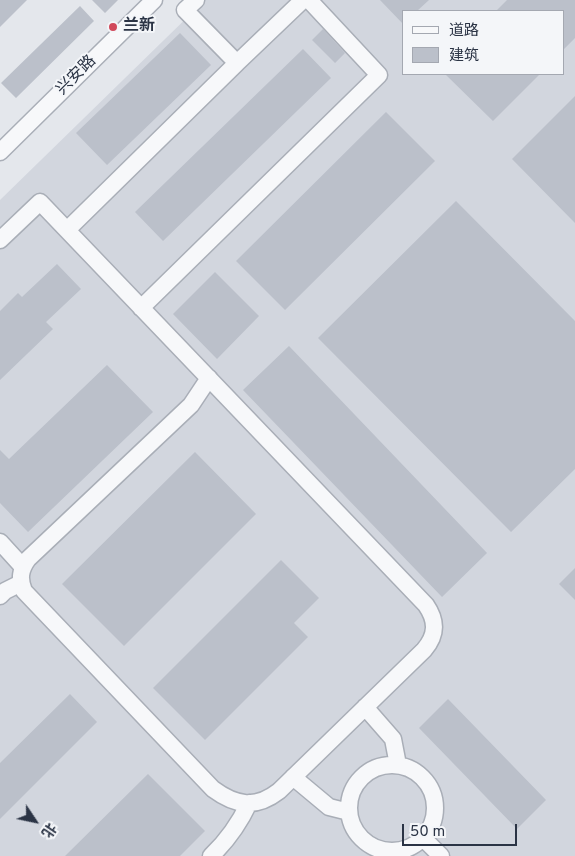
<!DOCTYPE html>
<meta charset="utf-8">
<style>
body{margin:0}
#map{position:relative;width:575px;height:856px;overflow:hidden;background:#e4e7ec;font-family:Overpass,"Noto Sans SC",sans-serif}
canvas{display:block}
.legend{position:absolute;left:402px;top:10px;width:162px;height:65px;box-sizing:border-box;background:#f4f6f9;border:1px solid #a4a8b1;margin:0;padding:6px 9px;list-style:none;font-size:15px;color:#2b3445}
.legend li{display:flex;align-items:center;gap:10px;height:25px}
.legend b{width:25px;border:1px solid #a4a8b1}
.north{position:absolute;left:10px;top:796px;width:50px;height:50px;-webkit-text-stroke:4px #f4f6f9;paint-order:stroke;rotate:124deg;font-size:14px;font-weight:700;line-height:20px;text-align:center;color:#2b3445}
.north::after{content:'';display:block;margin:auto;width:18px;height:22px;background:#2b3445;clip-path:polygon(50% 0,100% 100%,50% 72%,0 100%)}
.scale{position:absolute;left:402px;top:824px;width:115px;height:22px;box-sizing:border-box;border:2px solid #2b3445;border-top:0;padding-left:6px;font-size:15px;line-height:18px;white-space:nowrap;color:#2b3445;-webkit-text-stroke:4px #f4f6f9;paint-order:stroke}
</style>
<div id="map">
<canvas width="575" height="856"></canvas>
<ul class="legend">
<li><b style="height:6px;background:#f7f8fa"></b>道路</li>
<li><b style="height:14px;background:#bbc0ca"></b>建筑</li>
</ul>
<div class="north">北</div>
<div class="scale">50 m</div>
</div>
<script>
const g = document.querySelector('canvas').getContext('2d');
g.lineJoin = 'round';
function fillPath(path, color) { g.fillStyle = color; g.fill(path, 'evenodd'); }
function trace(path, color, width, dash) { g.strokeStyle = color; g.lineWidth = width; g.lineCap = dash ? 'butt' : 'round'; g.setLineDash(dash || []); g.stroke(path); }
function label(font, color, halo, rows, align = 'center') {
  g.font = font + ' Overpass,"Noto Sans SC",sans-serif'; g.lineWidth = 4; g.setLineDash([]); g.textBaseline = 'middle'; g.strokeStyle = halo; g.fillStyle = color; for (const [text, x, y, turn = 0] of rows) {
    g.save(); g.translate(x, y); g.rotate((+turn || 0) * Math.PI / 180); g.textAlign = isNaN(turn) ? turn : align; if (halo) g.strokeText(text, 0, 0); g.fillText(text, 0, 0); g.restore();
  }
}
const built = new Path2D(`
 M205,0H575V856H0V200ZM404,11H564V74H404Z`);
const building = new Path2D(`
 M0,0H27L0,27Z
 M92,0H118L105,13Z
 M380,0H429L417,11H404V25Z
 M507,0H575V38L564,49V11H496Z
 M80,6L94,21L16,98L1,83Z
 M323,29L345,53L335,63L312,40Z
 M180,33L211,65L107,165L76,133Z
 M303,49L331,78L163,241L135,212Z
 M445,74H540L493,121Z
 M575,96V223L512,159Z
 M386,112L435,161L285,310L236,261Z
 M456,201L575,321V469L511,532L318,338Z
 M57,264L81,289L46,322L53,329L0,380V311L18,293L22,297Z
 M215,272L259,316L217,359L173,314Z
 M289,346L487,553L442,597L243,390Z
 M107,365L153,412L28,532L0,503V450L9,459Z
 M195,452L256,514L124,646L62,584Z
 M281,560L319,598L294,623L308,637L205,740L153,688Z
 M575,568V600L559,584Z
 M70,694L97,722L0,819V763Z
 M448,699L546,800L517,829L419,728Z
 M148,774L205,831L180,856H65Z`);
const minor = new Path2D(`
 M196,0L185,10L237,63L303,0
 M0,152L154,0
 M67,230L237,63
 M0,240L40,202L426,605C437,621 437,635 424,650L279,791C256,809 236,806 213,789L24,591C19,579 20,570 28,559L191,405L209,378
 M141,308L379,75L309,0
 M0,542L22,566
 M0,596L5,591L21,583
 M365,707L393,739L398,765
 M349 808a43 43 0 1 1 86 0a43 43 0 1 1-86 0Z
 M293,777L329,807L349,812
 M423,838L441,856
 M211,856C228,840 239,824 249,803`);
const markers = [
 [113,27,5,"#d1495b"]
];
const poiNames = [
 ["兰新",123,27]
];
const streetNames = [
 ["兴安路",77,76,-45]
];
fillPath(built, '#d2d6de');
fillPath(building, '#bbc0ca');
trace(minor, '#a9aeb7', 19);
trace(minor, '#f7f8fa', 16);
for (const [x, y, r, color] of markers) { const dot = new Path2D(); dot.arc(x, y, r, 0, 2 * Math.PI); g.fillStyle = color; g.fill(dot); trace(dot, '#f4f6f9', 2); }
label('bold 16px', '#2b3445', '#f4f6f9', poiNames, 'left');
label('16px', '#2b3445', '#f4f6f9', streetNames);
</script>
